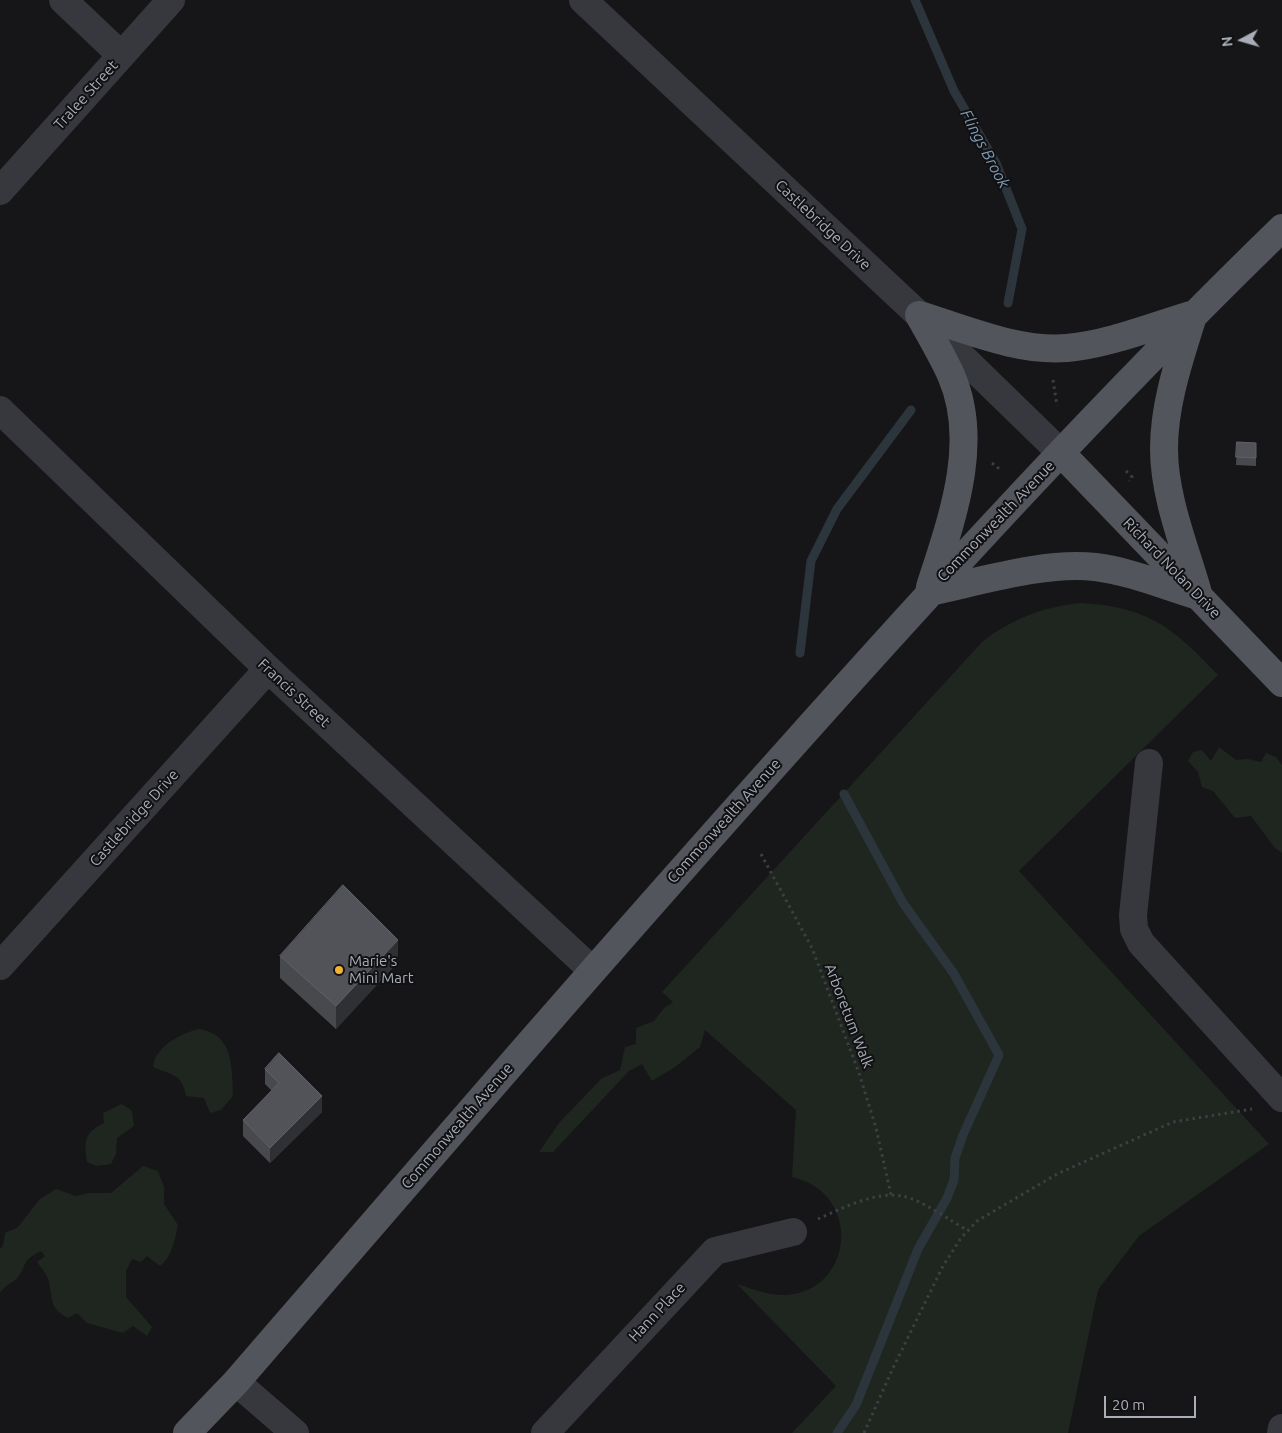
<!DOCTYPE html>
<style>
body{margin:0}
#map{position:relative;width:1282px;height:1433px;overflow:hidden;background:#161618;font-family:Ubuntu,sans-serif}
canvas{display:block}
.north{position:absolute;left:1217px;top:15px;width:50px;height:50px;-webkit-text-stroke:4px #111113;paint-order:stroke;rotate:264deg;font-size:14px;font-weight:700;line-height:20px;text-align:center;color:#a8adb8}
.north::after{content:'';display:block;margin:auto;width:18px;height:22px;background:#a8adb8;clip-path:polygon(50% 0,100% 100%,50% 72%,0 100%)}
.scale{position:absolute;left:1104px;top:1396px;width:92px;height:22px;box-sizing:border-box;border:2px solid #a8adb8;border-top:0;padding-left:6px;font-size:15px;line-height:18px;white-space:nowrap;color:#a8adb8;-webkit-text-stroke:4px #111113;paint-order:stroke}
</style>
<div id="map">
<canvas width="1282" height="1433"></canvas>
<div class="north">N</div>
<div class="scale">20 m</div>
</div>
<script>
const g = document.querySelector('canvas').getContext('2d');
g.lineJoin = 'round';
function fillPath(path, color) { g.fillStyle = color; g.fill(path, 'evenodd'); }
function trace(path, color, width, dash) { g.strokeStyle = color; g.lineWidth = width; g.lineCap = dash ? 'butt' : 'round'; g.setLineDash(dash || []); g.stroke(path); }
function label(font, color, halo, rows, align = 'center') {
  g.font = font + ' Ubuntu,sans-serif'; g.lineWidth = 4; g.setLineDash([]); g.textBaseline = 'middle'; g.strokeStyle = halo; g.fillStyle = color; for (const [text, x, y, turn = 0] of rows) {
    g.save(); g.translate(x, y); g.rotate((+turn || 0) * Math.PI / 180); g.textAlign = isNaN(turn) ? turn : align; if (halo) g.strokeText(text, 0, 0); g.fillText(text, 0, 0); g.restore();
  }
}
const green = new Path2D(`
 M1081,603C1148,607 1173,627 1218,675L1019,871L1269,1144L1139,1236L1098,1290L1068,1433H792L836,1386L737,1284C752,1289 769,1296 786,1295C854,1291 863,1193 792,1177L796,1110L705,1030L700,1047L675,1067L652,1081L642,1064L629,1071L553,1152H539L559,1123L601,1079L620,1070L625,1047L636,1044V1028L654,1021L664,1008L673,1002L662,992L982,642C1013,618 1043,607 1081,603Z
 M1219,747L1236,760L1248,759L1261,762L1266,753L1276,757L1282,765V853L1275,848L1251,816L1235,818L1213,791L1202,787L1198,772L1188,761L1193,752L1202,750L1211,761Z
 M198,1029C234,1033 232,1068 233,1096L221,1110L210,1113L204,1098L186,1096C182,1073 171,1075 153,1067C155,1046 181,1034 198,1029Z
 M122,1104L132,1111L134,1126L117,1138L116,1154L111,1164L96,1166L87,1162C84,1141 84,1133 104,1123L103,1113Z
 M143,1166L158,1171L164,1187V1204L178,1225C175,1239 172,1257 160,1266L147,1256L141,1262L132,1259L126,1271V1297L152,1327L147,1336L133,1326L123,1333L87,1323L77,1313L68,1318C49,1308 53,1300 49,1282C48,1275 41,1268 37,1262L45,1256L41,1251C20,1262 29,1262 18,1277C13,1283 5,1285 0,1293V1249L3,1246L5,1233L18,1227L40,1199L56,1189L76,1196L89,1193H111Z`);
const stream = new Path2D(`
 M915,0L954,91L996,163L1022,229L1008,303
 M800,653L811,561L837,509L911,410
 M837,1433L856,1405L918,1249L947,1198L954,1180L955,1158L963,1135L999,1055L954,974L903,903L844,794`);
const path = new Path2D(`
 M1053,380L1057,406
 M992,463L1002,471
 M1126,471L1132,477L1129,481
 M761,854L812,948L859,1073L876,1128L891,1195
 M818,1219C842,1208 876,1191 902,1196C920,1199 951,1221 967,1230
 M864,1433L893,1368L943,1266L961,1238L977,1221L1057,1174L1173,1122L1252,1109`);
const minor = new Path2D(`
 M63,0L121,55
 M583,0L919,315L1061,453
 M0,191L171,0
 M0,410L268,669L592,970
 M1149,763L1133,915L1134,929L1141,943L1282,1098
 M0,966L268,669
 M236,1382L295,1433
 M545,1433L715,1251L793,1232
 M1281,1433L1282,1428`);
const major = new Path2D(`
 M919,315C930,335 942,355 951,375C981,443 951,521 930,587
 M919,315C966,329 1017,352 1067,348C1109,344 1151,327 1191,315
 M1192,319C1179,361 1164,404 1164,449C1164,497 1185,547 1198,593
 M1061,453L1282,683
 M929,592C978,582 1046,561 1095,567C1129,571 1165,586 1198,596
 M187,1433L236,1382C415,1175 594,967 777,763C940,580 1106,399 1282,228`);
const wall = new Path2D(`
 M1237,442L1256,443V466L1236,465Z
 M280,956L398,962L336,1029L280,978Z
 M265,1069L322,1112L270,1163L243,1136V1120L272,1091L265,1084Z`);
const shadedWall = new Path2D(`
 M398,940V962L336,1029V1006Z
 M322,1096V1112L270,1163V1148Z`);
const building = new Path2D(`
 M1237,442L1256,443V458L1236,457Z
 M343,885L398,940L336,1006L280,956Z
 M279,1053L322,1096L270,1148L243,1120L279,1083L265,1069Z`);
const markers = [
 [339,970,5,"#f2b134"]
];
const streetNames = [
 ["Tralee Street",86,95,-48],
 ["Castlebridge Drive",823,225,43],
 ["Commonwealth Avenue",996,521,-46],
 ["Richard Nolan Drive",1172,568,46],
 ["Francis Street",294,693,43],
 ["Castlebridge Drive",134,818,-48],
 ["Commonwealth Avenue",724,821,-48],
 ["Arboretum Walk",849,1016,69],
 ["Commonwealth Avenue",457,1126,-49],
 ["Hann Place",657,1312,-47]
];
const poiNames = [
 ["Marie's",349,961],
 ["Mini Mart",349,978]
];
const waterNames = [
 ["Flings Brook",985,149,62]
];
fillPath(green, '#1e261f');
trace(stream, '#2c353c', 9);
trace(path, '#3d3f44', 3, [2.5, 4]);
trace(minor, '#37383d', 28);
trace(major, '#53555c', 28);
fillPath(wall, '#47494d');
fillPath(shadedWall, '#2f3033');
fillPath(building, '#525359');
trace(building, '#5f6168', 1);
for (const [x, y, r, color] of markers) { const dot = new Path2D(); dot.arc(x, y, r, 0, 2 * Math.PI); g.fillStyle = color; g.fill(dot); trace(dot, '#111113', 2); }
label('15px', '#a8adb8', '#111113', streetNames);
label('15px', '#a8adb8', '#111113', poiNames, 'left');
label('italic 16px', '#7f9bb3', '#111113', waterNames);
</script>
